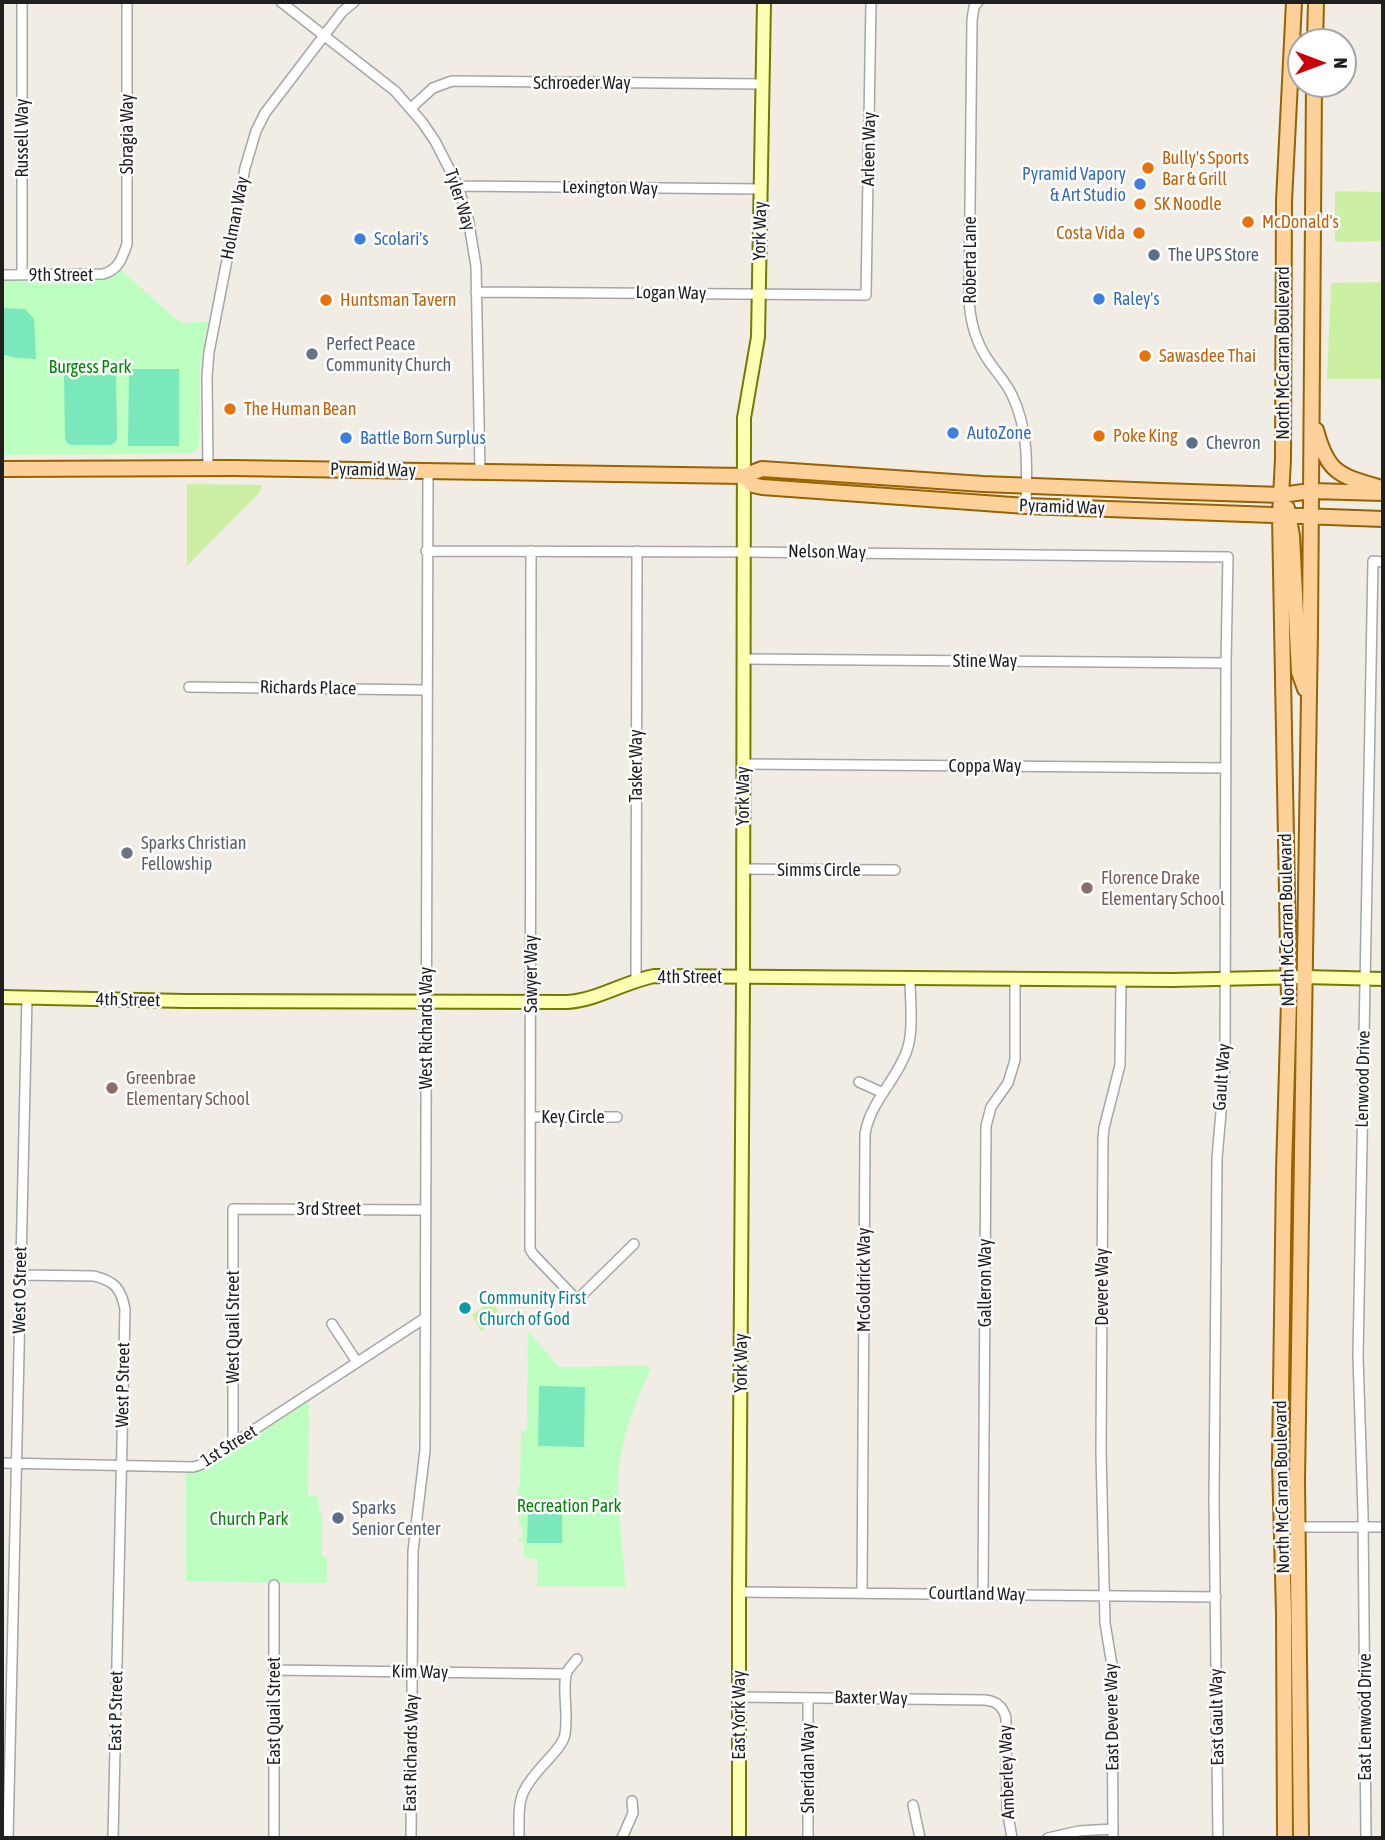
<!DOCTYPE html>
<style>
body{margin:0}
#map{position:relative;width:1385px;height:1840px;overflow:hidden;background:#f1ece4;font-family:"Asap Condensed",sans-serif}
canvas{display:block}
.frame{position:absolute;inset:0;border:4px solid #1f1f1f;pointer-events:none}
.north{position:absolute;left:1287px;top:28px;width:70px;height:70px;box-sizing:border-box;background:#fff;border:2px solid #a5a5a5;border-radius:50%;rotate:90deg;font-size:19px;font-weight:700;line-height:28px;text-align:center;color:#1f1f1f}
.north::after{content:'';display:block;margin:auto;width:24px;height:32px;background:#cd0005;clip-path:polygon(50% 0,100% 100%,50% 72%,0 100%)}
</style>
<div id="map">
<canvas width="1385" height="1840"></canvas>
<div class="frame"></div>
<div class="north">N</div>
</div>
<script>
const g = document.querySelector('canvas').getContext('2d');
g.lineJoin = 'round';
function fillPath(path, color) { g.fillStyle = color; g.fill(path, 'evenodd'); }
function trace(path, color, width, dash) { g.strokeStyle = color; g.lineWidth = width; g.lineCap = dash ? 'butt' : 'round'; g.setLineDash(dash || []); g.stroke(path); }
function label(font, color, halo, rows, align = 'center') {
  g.font = font + ' "Asap Condensed",sans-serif'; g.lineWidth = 5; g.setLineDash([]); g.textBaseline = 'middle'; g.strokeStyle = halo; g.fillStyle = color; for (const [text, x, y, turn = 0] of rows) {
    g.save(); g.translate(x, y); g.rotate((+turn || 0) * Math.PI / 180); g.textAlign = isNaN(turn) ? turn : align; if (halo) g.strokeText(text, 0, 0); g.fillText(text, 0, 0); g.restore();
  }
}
const grass = new Path2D(`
 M1335,191L1383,192V238L1381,241L1335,242Z
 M1383,282V379H1327L1331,283Z
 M187,484L262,485L259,493L187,566Z
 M492,1301L502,1317L481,1331L472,1315Z`);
const park = new Path2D(`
 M121,270L177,320L186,323L208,321L200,367L199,446L195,451L188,454L2,455V280H95L110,277Z
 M528,1331L559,1367L645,1366L651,1369C635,1400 618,1449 618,1484C618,1518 623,1553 626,1587L537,1586V1559L524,1558V1542L518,1541L519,1538H522L523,1528L519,1525L518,1486L520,1485L521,1431L527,1430Z
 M309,1401L308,1496H318L319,1511L322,1515V1556L327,1557V1583L186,1582V1472L204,1471Z`);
const pitch = new Path2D(`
 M2,308L25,309L34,319L36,359L16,358L2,354Z
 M129,369H179V446H128Z
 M64,375H116L117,438L115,443L110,445H71L67,443L65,439Z
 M539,1386L585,1387L584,1447L538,1446Z
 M528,1511H562V1543H527Z`);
const street = new Path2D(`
 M22,2V275
 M281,2L395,91L422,122L435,141L458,186L468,218L476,266L480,471
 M978,2L974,7L972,20L969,299C970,321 975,341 988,360C996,372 1006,382 1012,395C1029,430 1027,468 1026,506
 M411,108L433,88L452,81L763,84
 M458,186L761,189
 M2,275L103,274C118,270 122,259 127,244V2
 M476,292L866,295L871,2
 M208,469L207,376L209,352L245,168L256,131L265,113L342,12L354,2
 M426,551L744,552L1228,557L1226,663L1225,1066L1217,1158L1214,1499L1218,1838
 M531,551L530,1249L533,1254L577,1300L634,1244
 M744,659L1226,663
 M189,687L426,690
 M743,764L1226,768
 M743,869L895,870
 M636,981L637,551
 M859,1082L883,1093
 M530,1117H617
 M20,1275L94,1276C114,1281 121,1288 125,1309L113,1838
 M332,1324L357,1362
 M233,1444V1209L425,1210
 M2,1463L193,1467L200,1465L425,1318
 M1282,1527H1383
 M274,1585V1838
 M739,1592L1216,1597
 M862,1593L865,1134C870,1102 897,1080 907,1050C914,1030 910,999 910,978
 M983,1594L986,1126L991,1107L1008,1083L1015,1060V979
 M274,1670L566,1674
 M739,1697L985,1700C997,1701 1003,1707 1006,1718L1007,1809L1012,1838
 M808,1698V1838
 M913,1805L920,1838
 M8,1838L27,997
 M411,1838L413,1551L425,1450L428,471
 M519,1838C519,1799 517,1794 544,1764C551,1756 560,1748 564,1738C570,1719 561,1687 567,1672C569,1668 574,1663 577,1659
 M622,1838L633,1813L632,1801
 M1048,1838L1079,1831L1113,1829
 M1113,1838L1112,1665L1105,1623L1101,1451L1103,1138L1104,1128L1120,1065L1121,979
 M1366,1838L1363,1515L1358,1356L1373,561L1383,562`);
const secondary = new Path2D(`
 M2,997L185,1001L567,1002C598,1000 624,982 654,976L1172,980L1305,977L1383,979
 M739,1838V1592L743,985L744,418L758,337L764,2`);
const primary = new Path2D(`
 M1315,42L1316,2
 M1316,430C1328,475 1341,476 1382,488
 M2,469L233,468L744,476L762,469L983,484L1160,491L1281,495L1311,491L1383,493
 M744,476L753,485L762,487L1026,506L1383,519
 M1287,508L1292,536L1299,672L1305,689
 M1285,1838L1284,1613L1280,1462L1284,1171L1289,1001L1280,516L1283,459L1284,201L1294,2
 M1301,1838L1297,1480L1310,630L1314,84`);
const markers = [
 [1148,168,7,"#e8710a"],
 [1140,184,7,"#3f7fe0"],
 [1140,204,7,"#e8710a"],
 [1248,222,7,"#e8710a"],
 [1139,233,7,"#e8710a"],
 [360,239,7,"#3f7fe0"],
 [1154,255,7,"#5c6f8a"],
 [1099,299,7,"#3f7fe0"],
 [326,300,7,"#e8710a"],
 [312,354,7,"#6b7280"],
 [1145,356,7,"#e8710a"],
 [230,409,7,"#e8710a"],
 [953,433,7,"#3f7fe0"],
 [1099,436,7,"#e8710a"],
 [346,438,7,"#3f7fe0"],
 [1192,443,7,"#5c6f8a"],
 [127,853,7,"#6b7280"],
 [1087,888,7,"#8d6e63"],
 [112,1088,7,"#8d6e63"],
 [465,1308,7,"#0f9aa8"],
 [338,1518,7,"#5c6f8a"]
];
const streetNames = [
 ["Schroeder Way",582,83],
 ["Sbragia Way",127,134,-90],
 ["Russell Way",22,138,-90],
 ["Arleen Way",869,149,-89],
 ["Lexington Way",610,188,1],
 ["Tyler Way",460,200,72],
 ["Holman Way",235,218,-79],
 ["York Way",760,231,-89],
 ["Roberta Lane",970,260,-90],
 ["9th Street",61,275],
 ["Logan Way",671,293,1],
 ["North McCarran Boulevard",1283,353,-90],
 ["Pyramid Way",373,470,1],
 ["Pyramid Way",1062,507,2],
 ["Nelson Way",827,552,1],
 ["Stine Way",985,661],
 ["Richards Place",308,688,1],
 ["Tasker Way",636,766,-90],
 ["Coppa Way",985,766],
 ["York Way",743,796,-90],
 ["Simms Circle",819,870],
 ["North McCarran Boulevard",1287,920,-91],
 ["Sawyer Way",531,974,-90],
 ["4th Street",690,977],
 ["4th Street",128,1000,1],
 ["West Richards Way",426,1028,-90],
 ["Gault Way",1222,1077,-86],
 ["Lenwood Drive",1363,1079,-89],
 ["Key Circle",573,1117],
 ["3rd Street",329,1209],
 ["McGoldrick Way",864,1280,-90],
 ["Galleron Way",985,1283,-90],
 ["Devere Way",1102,1287,-90],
 ["West O Street",20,1290,-89],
 ["West Quail Street",233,1327,-90],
 ["York Way",741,1363,-90],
 ["West P Street",123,1385,-89],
 ["1st Street",229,1446,-32],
 ["North McCarran Boulevard",1282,1487,-91],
 ["Courtland Way",977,1594,1],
 ["Kim Way",420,1672,1],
 ["Baxter Way",871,1698,1],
 ["East P Street",116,1711,-89],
 ["East Quail Street",274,1711,-90],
 ["East York Way",739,1715,-90],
 ["East Devere Way",1112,1717,-91],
 ["East Gault Way",1217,1717,-91],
 ["East Lenwood Drive",1365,1717,-90],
 ["East Richards Way",411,1753,-89],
 ["Sheridan Way",808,1768,-90],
 ["Amberley Way",1007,1772,-92]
];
const foodNames = [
 ["Bully's Sports",1162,158],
 ["Bar & Grill",1162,179],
 ["SK Noodle",1154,204],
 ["McDonald's",1262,222],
 ["Costa Vida",1125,233,"right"],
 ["Huntsman Tavern",340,300],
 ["Sawasdee Thai",1159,356],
 ["The Human Bean",244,409],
 ["Poke King",1113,436]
];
const shopNames = [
 ["Pyramid Vapory",1126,174,"right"],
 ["& Art Studio",1126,195,"right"],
 ["Scolari's",374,239],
 ["Raley's",1113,299],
 ["AutoZone",967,433],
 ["Battle Born Surplus",360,438]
];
const serviceNames = [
 ["The UPS Store",1168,255],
 ["Chevron",1206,443],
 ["Sparks",352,1508],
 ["Senior Center",352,1529]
];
const worshipNames = [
 ["Perfect Peace",326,344],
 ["Community Church",326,365],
 ["Sparks Christian",141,843],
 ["Fellowship",141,864]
];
const parkNames = [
 ["Burgess Park",90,367],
 ["Recreation Park",569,1506],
 ["Church Park",249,1519]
];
const educationNames = [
 ["Florence Drake",1101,878],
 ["Elementary School",1101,899],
 ["Greenbrae",126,1078],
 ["Elementary School",126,1099]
];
const cultureNames = [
 ["Community First",479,1298],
 ["Church of God",479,1319]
];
fillPath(grass, '#cbf0a4');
fillPath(park, '#bcffc0');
fillPath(pitch, '#7ae8ba');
trace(street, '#a6a6a6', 12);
trace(secondary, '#717b00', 16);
trace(primary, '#996200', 18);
trace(street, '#fff', 9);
trace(secondary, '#fdffb3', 12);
trace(primary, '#ffd19a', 14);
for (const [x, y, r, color] of markers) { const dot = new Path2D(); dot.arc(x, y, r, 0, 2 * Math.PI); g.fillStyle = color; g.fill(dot); trace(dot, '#fff', 2.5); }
label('18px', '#1f1f1f', '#fff', streetNames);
label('18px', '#c56008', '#fff', foodNames, 'left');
label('18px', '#366cbe', '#fff', shopNames, 'left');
label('18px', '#4e5e75', '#fff', serviceNames, 'left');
label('18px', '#5b616d', '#fff', worshipNames, 'left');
label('18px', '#008908', '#fff', parkNames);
label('18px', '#785e54', '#fff', educationNames, 'left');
label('18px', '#0d838f', '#fff', cultureNames, 'left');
</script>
